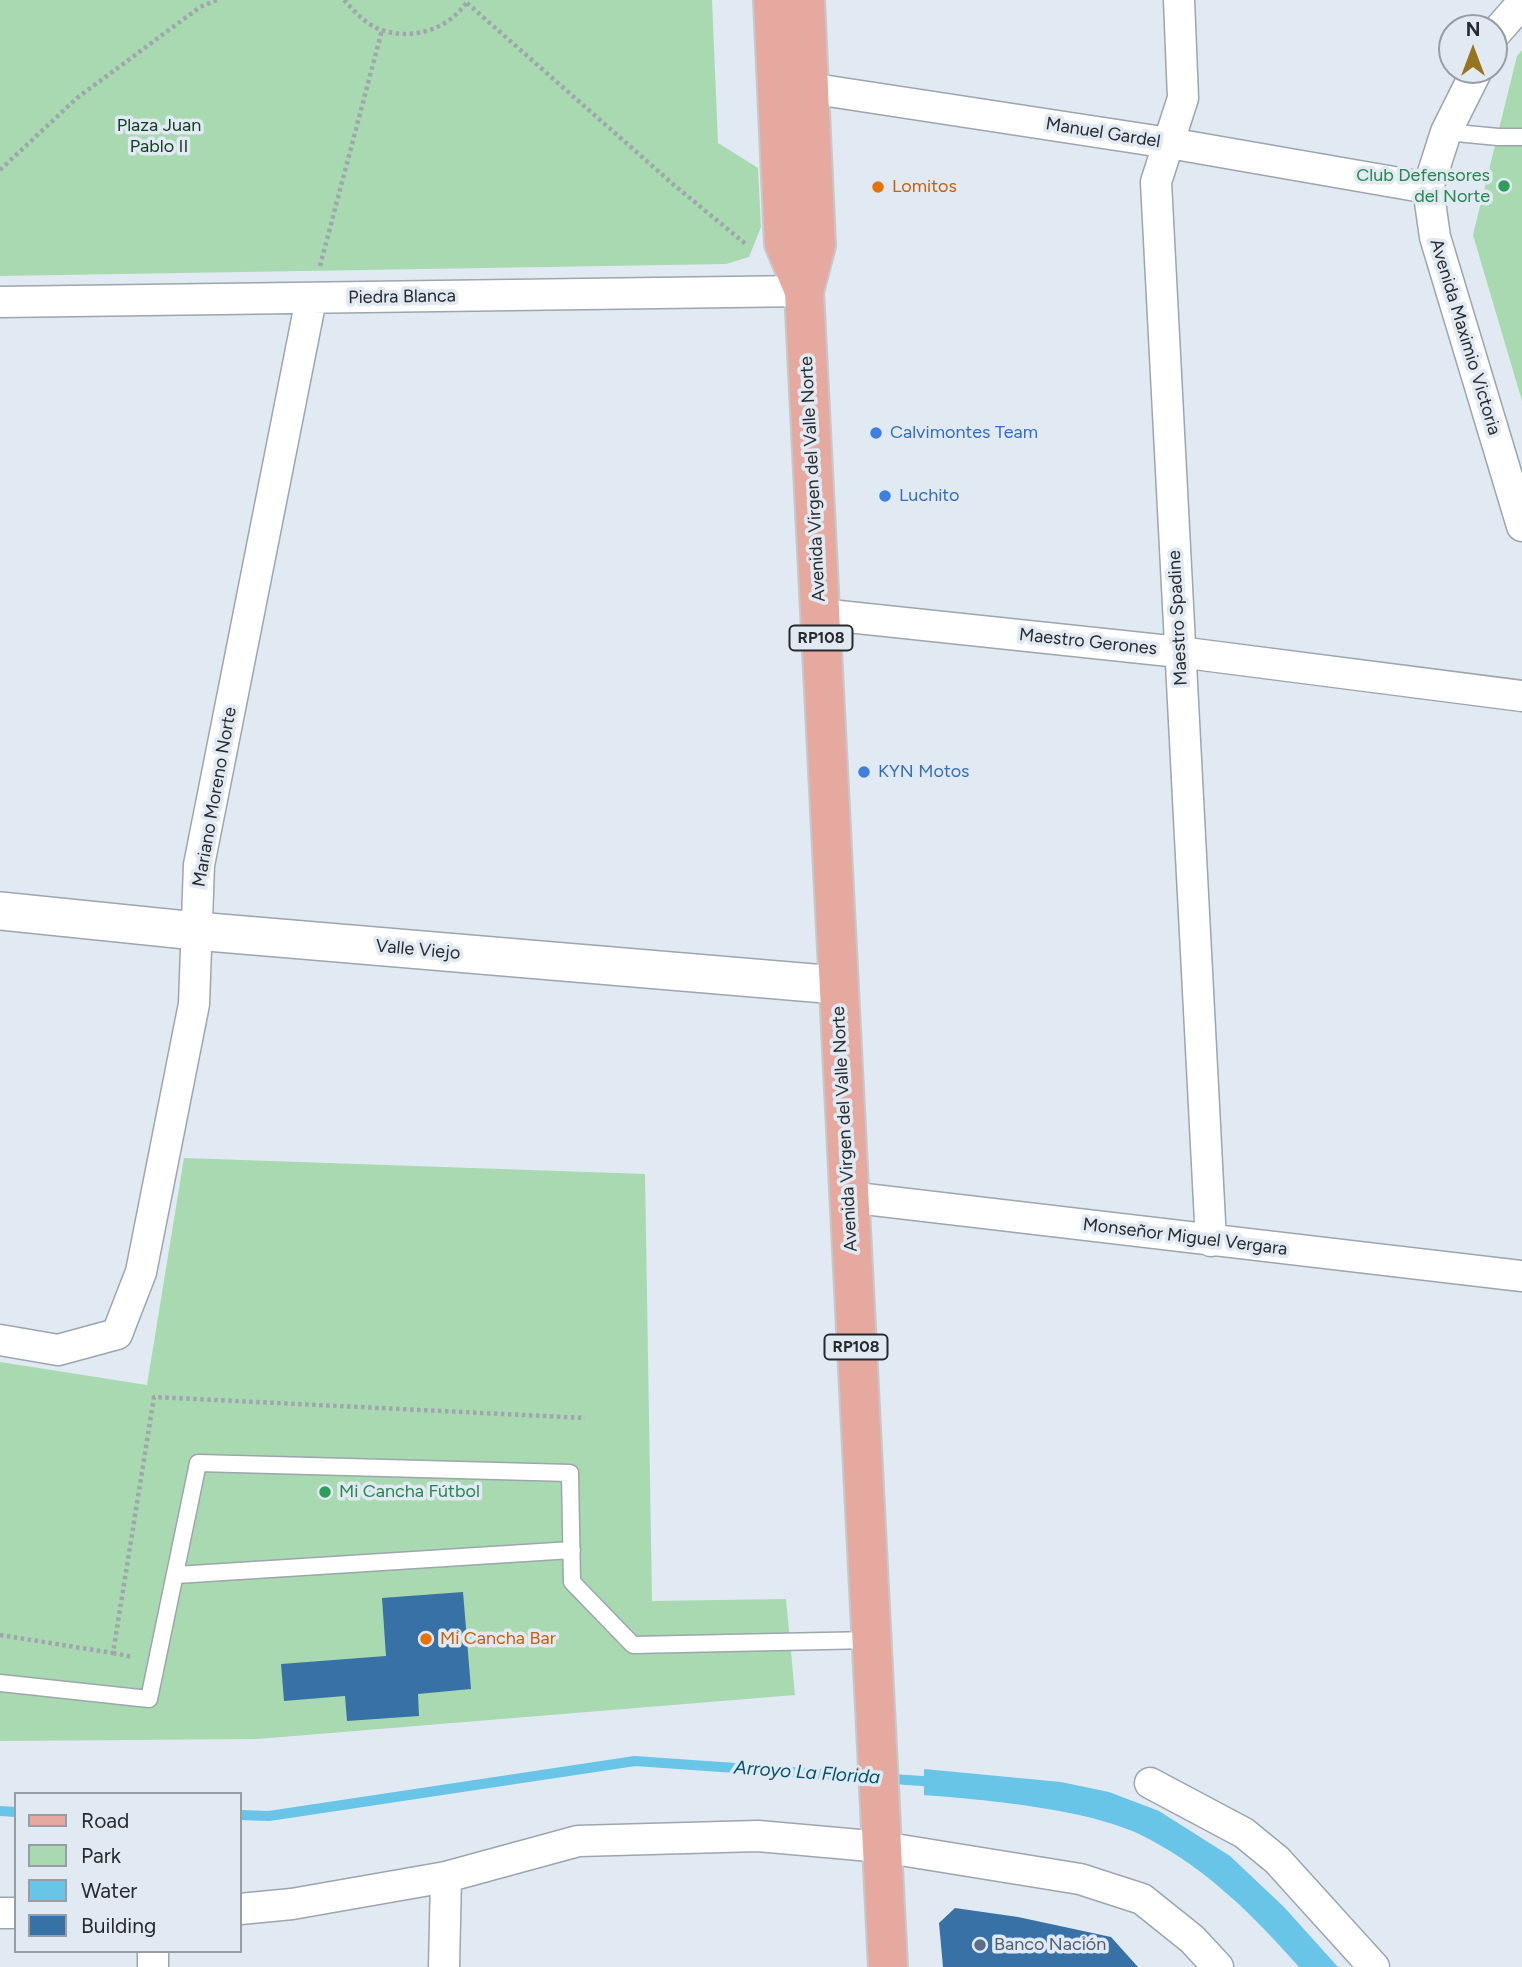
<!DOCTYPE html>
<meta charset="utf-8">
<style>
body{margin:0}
#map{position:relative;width:1522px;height:1967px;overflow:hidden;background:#e1e9f2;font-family:Figtree,sans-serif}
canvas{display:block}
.legend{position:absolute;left:14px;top:1792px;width:228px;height:161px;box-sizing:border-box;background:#e1e9f2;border:2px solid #979da4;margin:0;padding:9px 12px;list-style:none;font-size:21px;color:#282b2e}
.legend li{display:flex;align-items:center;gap:14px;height:35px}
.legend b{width:35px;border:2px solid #979da4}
.north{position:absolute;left:1438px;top:14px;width:70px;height:70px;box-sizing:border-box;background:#e1e9f2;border:2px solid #979da4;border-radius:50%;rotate:0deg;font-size:19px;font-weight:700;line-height:28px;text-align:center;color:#282b2e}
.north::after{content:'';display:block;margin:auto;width:24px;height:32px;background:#97751e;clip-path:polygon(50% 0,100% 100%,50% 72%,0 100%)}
</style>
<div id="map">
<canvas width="1522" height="1967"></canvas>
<ul class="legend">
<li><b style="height:9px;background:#e6a9a0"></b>Road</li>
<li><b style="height:19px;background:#a9d9b0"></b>Park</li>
<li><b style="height:19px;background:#68c5e8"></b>Water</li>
<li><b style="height:19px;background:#3871a5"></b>Building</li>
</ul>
<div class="north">N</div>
</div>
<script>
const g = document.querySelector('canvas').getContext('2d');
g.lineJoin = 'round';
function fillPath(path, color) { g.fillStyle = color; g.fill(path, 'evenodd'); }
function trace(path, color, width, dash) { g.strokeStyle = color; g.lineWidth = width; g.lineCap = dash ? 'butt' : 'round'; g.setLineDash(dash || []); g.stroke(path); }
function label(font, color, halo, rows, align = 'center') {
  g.font = font + ' Figtree,sans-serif'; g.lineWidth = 7; g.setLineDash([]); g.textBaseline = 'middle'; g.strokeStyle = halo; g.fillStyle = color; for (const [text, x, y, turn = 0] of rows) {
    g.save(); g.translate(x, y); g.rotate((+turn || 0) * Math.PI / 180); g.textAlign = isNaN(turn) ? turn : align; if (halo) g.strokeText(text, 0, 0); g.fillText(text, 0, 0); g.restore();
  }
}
const green = new Path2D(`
 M0,0H712L718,143L758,168L761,227L749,257L726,264L0,276Z
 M1522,50V401L1473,235L1517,56Z
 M184,1158L645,1174L652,1601L786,1599L795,1695L257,1739L0,1741V1362L147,1385Z`);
const water = new Path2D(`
 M924,1769L1061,1782L1109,1792L1159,1811L1230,1856L1284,1907L1338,1967H1299C1254,1916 1209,1871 1149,1839C1095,1809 987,1800 924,1795Z`);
const stream = new Path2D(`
 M0,1811L16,1812
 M240,1815L269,1816L635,1761L936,1782`);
const building = new Path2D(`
 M463,1592L471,1689L418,1694L419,1716L347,1721L345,1696L284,1701L281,1664L386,1656L382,1598Z
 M955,1908L1018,1917L1111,1937L1138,1967H943L939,1923Z`);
const path = new Path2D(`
 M344,0C355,12 366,25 382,30C414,41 451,28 468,0
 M467,3L674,185L747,245
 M0,170L77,98L200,7L217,0
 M320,266L382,30
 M0,1635L113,1653L154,1397L585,1418
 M113,1653L133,1657`);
const service = new Path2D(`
 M1446,132L1498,137H1522
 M176,1575L572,1550
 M0,1683L149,1699L198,1463L570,1473L572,1582L633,1645L872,1640`);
const minor = new Path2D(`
 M1179,0L1183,98L1156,182L1211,1241
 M1494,35L1522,3
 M1477,70L1446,132L1428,188L1435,237L1522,526
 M789,85L1169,143L1428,188
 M0,302L804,291
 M820,614L1179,652L1522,696
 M848,1197L1522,1276
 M0,1340L58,1350L117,1334L141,1272L194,1004L199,865L311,299
 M1150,1783L1244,1833L1277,1860L1374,1967
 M240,1909L292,1904L446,1877L578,1841L758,1836L882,1847L1080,1879L1142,1899L1192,1939L1218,1967
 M0,1913H16
 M153,1951V1967
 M444,1967L446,1877`);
const tertiary = new Path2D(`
 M0,911L196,931L837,985`);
const primary = new Path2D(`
 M773,0L784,243L804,291
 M805,0L816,245L804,291L888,1967`);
const markers = [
 [1504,186,7,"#2e9e5b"],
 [878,187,7,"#e8710a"],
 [876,433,7,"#3f7fe0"],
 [885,496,7,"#3f7fe0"],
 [864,772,7,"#3f7fe0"],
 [325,1492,7,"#2e9e5b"],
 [426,1639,7,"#e8710a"],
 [980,1945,7,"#5c6f8a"]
];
const shields = [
 [821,638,63],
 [856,1347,63]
];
const shieldNames = [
 ["RP108",821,638],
 ["RP108",856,1347]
];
const parkNames = [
 ["Plaza Juan",159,126],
 ["Pablo II",159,147]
];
const streetNames = [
 ["Manuel Gardel",1103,133,9],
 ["Piedra Blanca",402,297,-1],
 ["Avenida Maximio Victoria",1465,337,73],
 ["Avenida Virgen del Valle Norte",813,479,-93],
 ["Maestro Spadine",1178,618,-93],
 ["Maestro Gerones",1088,642,6],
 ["Mariano Moreno Norte",215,797,-80],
 ["Valle Viejo",418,950,5],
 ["Avenida Virgen del Valle Norte",845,1129,-93],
 ["Monseñor Miguel Vergara",1185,1237,7]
];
const leisureNames = [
 ["Club Defensores",1490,176],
 ["del Norte",1490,197],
 ["Mi Cancha Fútbol",339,1492,"left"]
];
const foodNames = [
 ["Lomitos",892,187],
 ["Mi Cancha Bar",440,1639]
];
const shopNames = [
 ["Calvimontes Team",890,433],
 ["Luchito",899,496],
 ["KYN Motos",878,772]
];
const serviceNames = [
 ["Banco Nación",994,1945]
];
const waterNames = [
 ["Arroyo La Florida",807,1773,4]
];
fillPath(green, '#a9d9b0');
fillPath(water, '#68c5e8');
trace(stream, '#68c5e8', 10);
fillPath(building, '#3871a5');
trace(service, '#9da5ad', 19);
trace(minor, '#9da5ad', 33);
trace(tertiary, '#9da5ad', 40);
trace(primary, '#c7c8c9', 42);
trace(path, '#a0a6ad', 4.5, [3.5, 3.5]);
trace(service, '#fff', 16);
trace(minor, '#fff', 30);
trace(tertiary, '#fff', 37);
trace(primary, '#e6a9a0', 38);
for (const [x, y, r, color] of markers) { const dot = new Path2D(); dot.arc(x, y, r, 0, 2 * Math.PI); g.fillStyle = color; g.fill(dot); trace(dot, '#e1e9f2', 2.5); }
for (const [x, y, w] of shields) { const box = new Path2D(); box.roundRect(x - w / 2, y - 12.5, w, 25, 5); g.fillStyle = '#e1e9f2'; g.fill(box); trace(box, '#282b2e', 2); }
label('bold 16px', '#282b2e', null, shieldNames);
label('18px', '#0e3e1b', '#e1e9f2', parkNames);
label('18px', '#282b2e', '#e1e9f2', streetNames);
label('18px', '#27864d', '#e1e9f2', leisureNames, 'right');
label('18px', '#c56008', '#e1e9f2', foodNames, 'left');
label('18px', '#366cbe', '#e1e9f2', shopNames, 'left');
label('18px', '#4e5e75', '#e1e9f2', serviceNames, 'left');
label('italic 19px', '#00536b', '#e1e9f2', waterNames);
</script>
